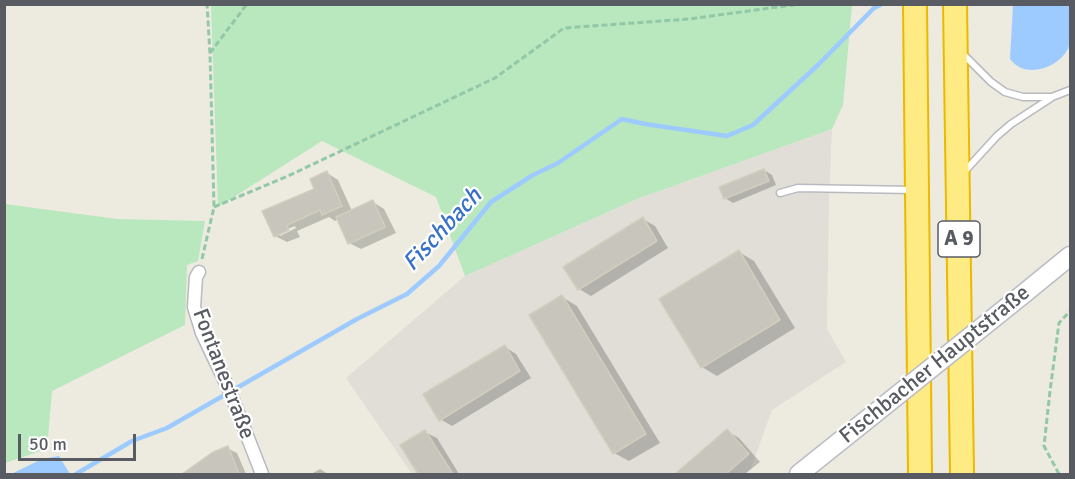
<!DOCTYPE html>
<meta charset="utf-8">
<style>
body{margin:0}
#map{position:relative;width:1075px;height:479px;overflow:hidden;background:#edebdf;font-family:Signika,sans-serif}
canvas{display:block}
.frame{position:absolute;inset:0;border:6px solid #585c62;pointer-events:none}
.scale{position:absolute;left:18px;top:434px;width:118px;height:27px;box-sizing:border-box;border:3px solid #585c62;border-top:0;padding-left:8px;font-size:18px;line-height:21px;white-space:nowrap;color:#585c62;-webkit-text-stroke:4px #fff;paint-order:stroke}
</style>
<div id="map">
<canvas width="1075" height="479"></canvas>
<div class="frame"></div>
<div class="scale">50 m</div>
</div>
<script>
const g = document.querySelector('canvas').getContext('2d');
g.lineJoin = 'round';
function fillPath(path, color) { g.fillStyle = color; g.fill(path, 'evenodd'); }
function trace(path, color, width, dash) { g.strokeStyle = color; g.lineWidth = width; g.lineCap = dash ? 'butt' : 'round'; g.setLineDash(dash || []); g.stroke(path); }
function label(font, color, halo, rows, align = 'center') {
  g.font = font + ' Signika,sans-serif'; g.lineWidth = 4.5; g.setLineDash([]); g.textBaseline = 'middle'; g.strokeStyle = halo; g.fillStyle = color; for (const [text, x, y, turn = 0] of rows) {
    g.save(); g.translate(x, y); g.rotate((+turn || 0) * Math.PI / 180); g.textAlign = isNaN(turn) ? turn : align; if (halo) g.strokeText(text, 0, 0); g.fillText(text, 0, 0); g.restore();
  }
}
const industrial = new Path2D(`
 M832,129L829,199L827,329L846,362L772,410L751,468L745,474H412L346,378L465,276L637,199Z`);
const green = new Path2D(`
 M211,5V4L852,5L843,105L832,129L637,199L465,276L436,197L322,141L218,207Z
 M5,204L117,219L205,221L198,261L187,265L185,325L52,391L47,449L5,463Z`);
const water = new Path2D(`
 M1013,5H1070C1071,12 1072,35 1070,43C1066,62 1039,75 1021,68C1017,66 1013,63 1010,59Z
 M59,456L70,474H11L42,459Z`);
const shadow = new Path2D(`
 M764,170L772,175L776,185L733,203L725,198Z
 M327,173L338,180L352,211L373,202L384,209L396,233L361,249L349,243L338,219L335,221L329,217L297,231L300,237L287,242L275,236L316,189ZM295,226L296,228L280,236V232Z
 M643,219L655,226L668,248L591,296L579,289Z
 M739,252L754,261L795,328L717,376L702,367Z
 M562,297L577,306L660,443L629,461L614,453Z
 M505,347L516,354L531,378L452,426L440,419Z
 M727,431L739,438L760,462L745,474H677Z
 M425,432L437,438L459,474H419L402,446Z
 M227,448L237,453L246,474H192L189,471Z
 M320,469L328,474H311Z`);
const stream = new Path2D(`
 M76,474L132,441L167,428L357,319L407,294L439,266L491,202L533,175L558,163L622,119L645,124L727,136L753,125L818,65L874,8L882,4`);
const building = new Path2D(`
 M764,169L769,181L724,199L719,187Z
 M327,171L342,206L322,215L320,210L287,225L289,230L274,237L262,211L314,189L310,179Z
 M373,200L385,227L348,244L336,217Z
 M643,217L657,241L578,290L563,267Z
 M739,250L780,320L701,368L659,299Z
 M562,295L646,434L613,454L529,315Z
 M505,345L520,371L439,421L423,394Z
 M727,429L749,454L726,474H675Z
 M425,430L453,474H418L400,445Z
 M228,446L239,474H182L213,452Z`);
const path = new Path2D(`
 M210,53L247,4
 M214,207L288,176L495,78L564,28L689,19L800,4
 M202,259L214,207L210,54L207,4
 M1059,474L1044,446L1050,391L1059,323L1070,311`);
const lane = new Path2D(`
 M963,54L991,82L1005,92L1023,97H1052L1070,90
 M964,172L997,136L1011,124L1051,98
 M780,193L798,188L913,190`);
const street = new Path2D(`
 M199,272L196,277L194,307L202,333L230,392L262,474`);
const secondary = new Path2D(`
 M1021,296L1070,256
 M799,474L864,422`);
const highway = new Path2D(`
 M915,4L920,474
 M955,4L962,474`);
const secondaryBridge = new Path2D(`
 M864,422L1021,296`);
const shields = [
 [959,239,42]
];
const shieldNames = [
 ["A 9",959,239]
];
const streetNames = [
 ["Fischbacher Hauptstraße",935,365,-39],
 ["Fontanestraße",223,374,69]
];
const waterNames = [
 ["Fischbach",443,230,-47]
];
fillPath(industrial, '#e0ded7');
fillPath(green, '#b9e7be');
fillPath(water, '#9dcbff');
fillPath(shadow, '#0003');
trace(stream, '#9dcbff', 4.5);
fillPath(building, '#c8c5bc');
trace(building, '#d2cdbd', 1.5);
trace(lane, '#b8bac0', 9);
trace(street, '#b8bac0', 15);
trace(secondary, '#babdc5', 21);
trace(highway, '#ecb900', 26);
trace(path, '#92c8a7', 3, [6, 3]);
trace(lane, '#fff', 6);
trace(street, '#fff', 12);
trace(secondary, '#fff', 18);
trace(highway, '#ffeb84', 22);
trace(secondaryBridge, '#babdc5', 21, []);
trace(secondaryBridge, '#fff', 18);
for (const [x, y, w] of shields) { const box = new Path2D(); box.roundRect(x - w / 2, y - 18, w, 36, 4.5); g.fillStyle = '#fff'; g.fill(box); trace(box, '#585c62', 1.5); }
label('bold 21px', '#585c62', null, shieldNames);
label('22px', '#585c62', '#fff', streetNames);
label('italic 24px', '#3871ca', '#fff', waterNames);
</script>
